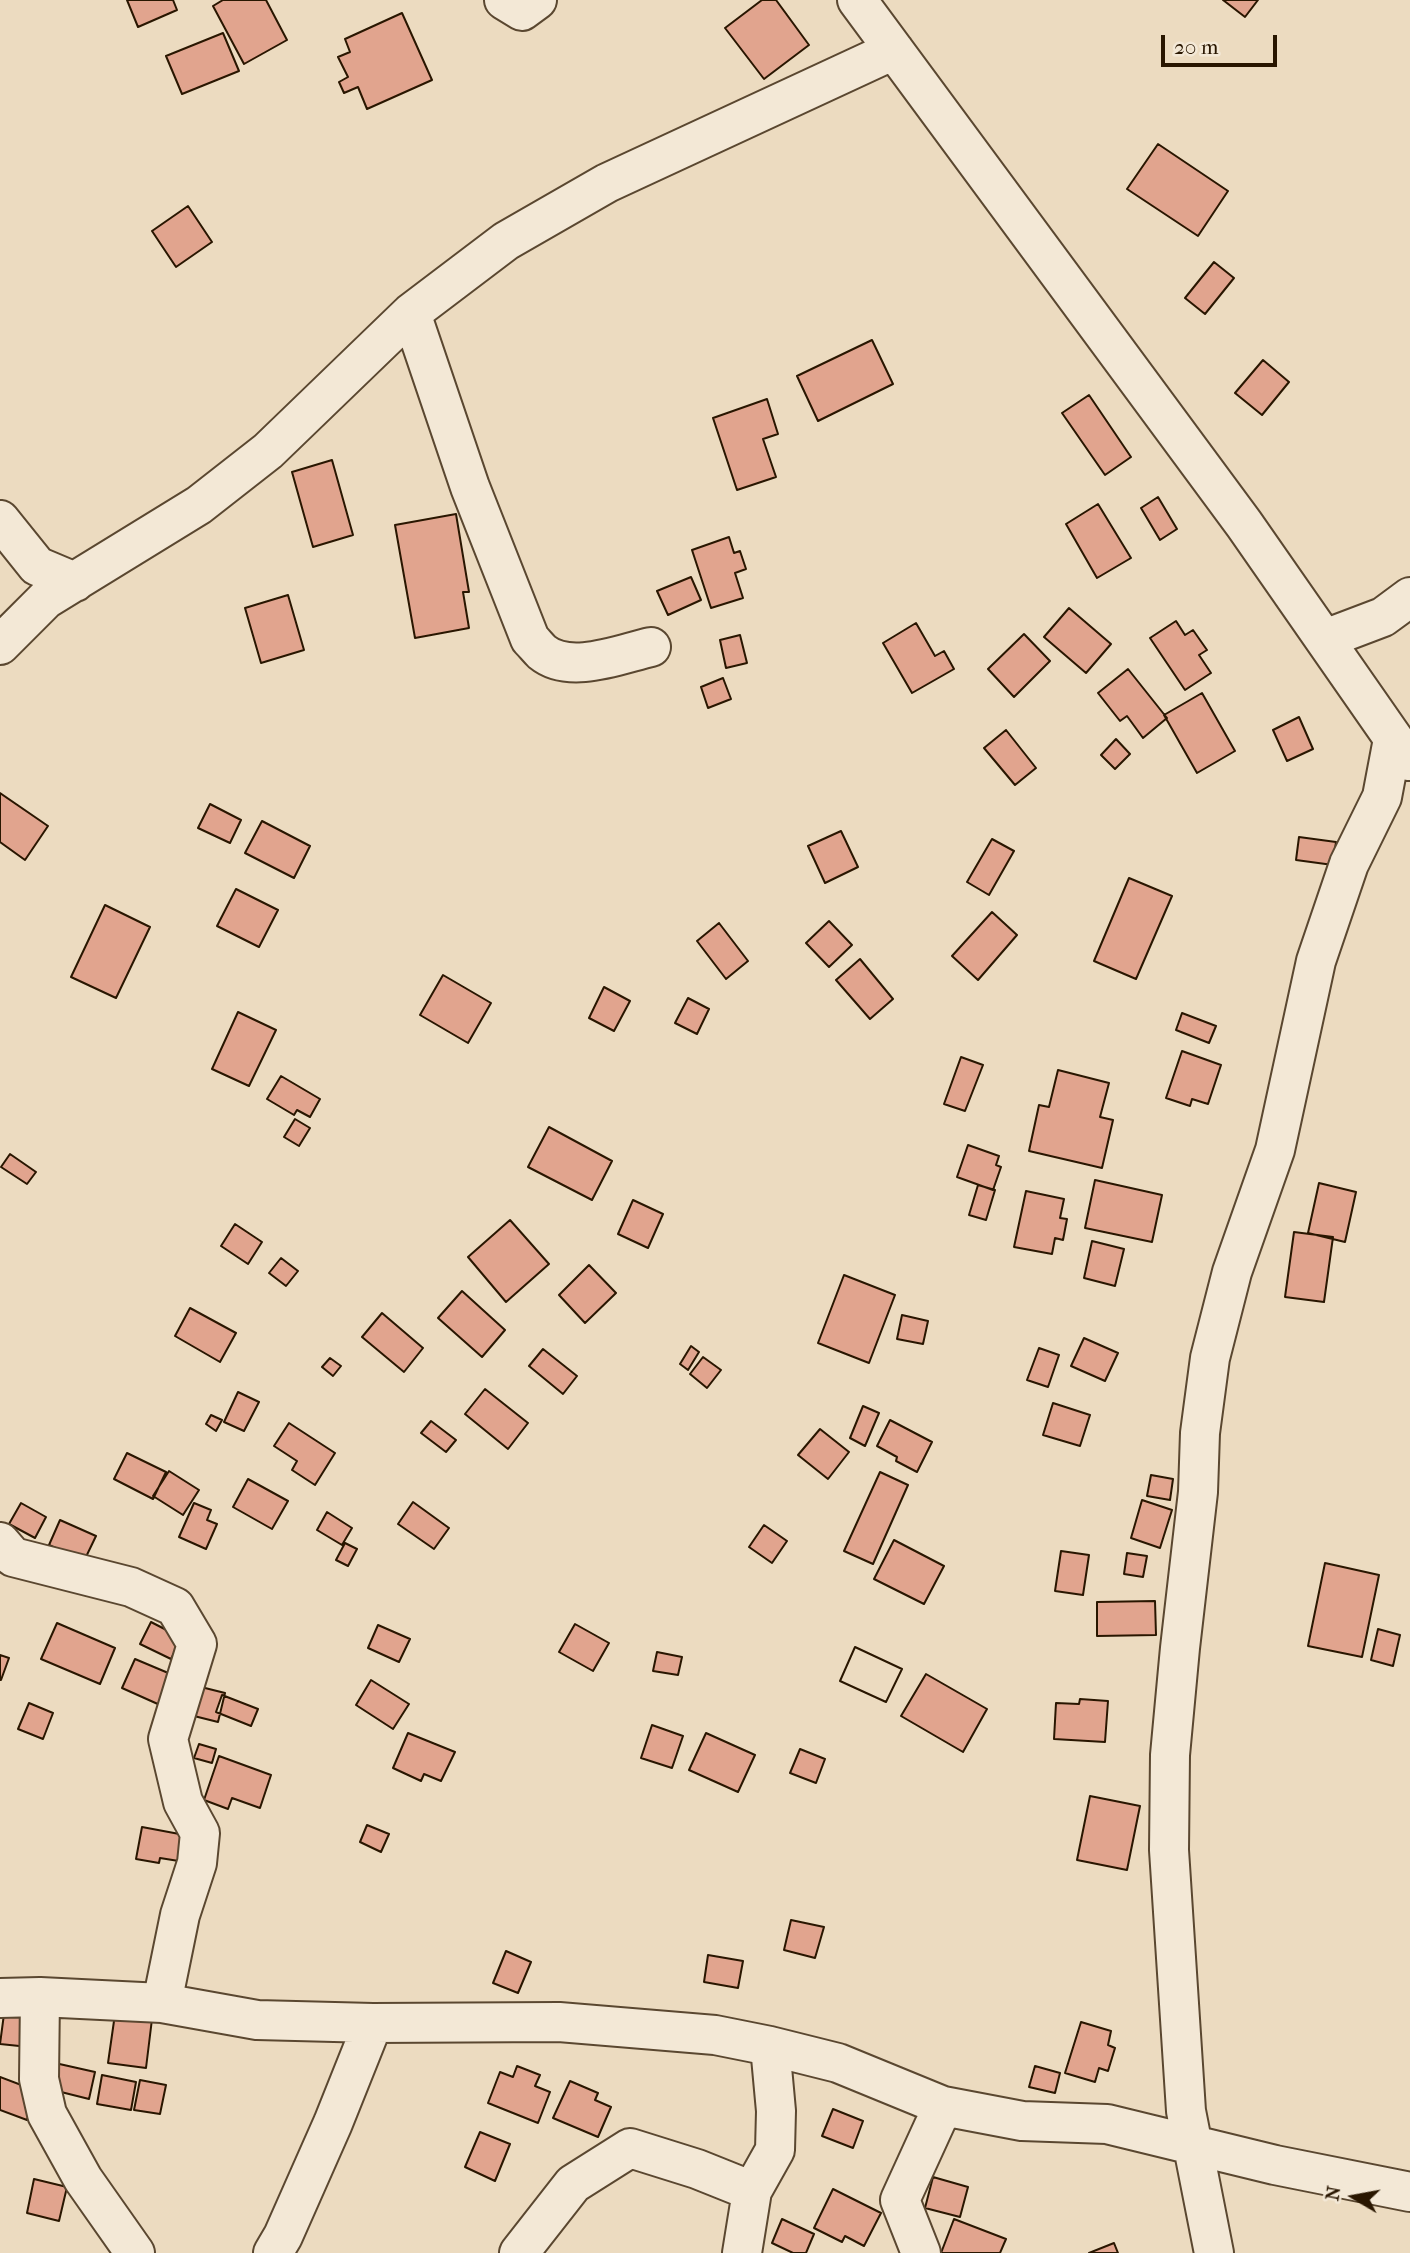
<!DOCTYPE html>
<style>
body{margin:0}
#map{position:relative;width:1410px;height:2253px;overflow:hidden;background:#ecdbc0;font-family:"IM FELL French Canon",serif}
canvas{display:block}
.north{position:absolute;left:1319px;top:2162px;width:70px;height:70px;-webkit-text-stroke:5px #f3e8d6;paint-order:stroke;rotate:280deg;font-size:19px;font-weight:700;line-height:28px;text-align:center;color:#291600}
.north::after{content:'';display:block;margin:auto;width:24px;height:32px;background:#291600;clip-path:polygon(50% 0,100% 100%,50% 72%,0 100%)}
.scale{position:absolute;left:1161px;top:35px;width:116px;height:32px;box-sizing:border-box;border:4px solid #291600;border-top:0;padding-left:9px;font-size:21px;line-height:24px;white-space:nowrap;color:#291600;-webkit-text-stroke:5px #f3e8d6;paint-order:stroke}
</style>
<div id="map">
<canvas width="1410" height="2253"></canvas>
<div class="north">N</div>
<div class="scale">20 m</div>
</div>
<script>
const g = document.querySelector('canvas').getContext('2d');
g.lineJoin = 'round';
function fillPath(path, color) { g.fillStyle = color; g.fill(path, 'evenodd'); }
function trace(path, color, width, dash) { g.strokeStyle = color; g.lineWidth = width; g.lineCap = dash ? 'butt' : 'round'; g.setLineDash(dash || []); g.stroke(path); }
const building = new Path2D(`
 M127,0H173L177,10L138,27Z
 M223,0H266L287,40L244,64L213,6Z
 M762,0H776L809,45L764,79L725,28Z
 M1223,0H1258L1245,17Z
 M402,13L432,80L367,109L358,87L344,93L339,82L348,77L338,57L350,52L345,39Z
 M223,33L239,71L182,94L166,56Z
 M1158,144L1228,191L1198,236L1127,189Z
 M188,206L212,242L176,267L152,231Z
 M1214,262L1234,278L1205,314L1185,298Z
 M872,340L893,384L818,421L797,376Z
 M1263,360L1289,382L1262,415L1235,393Z
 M1089,395L1131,457L1105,475L1062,413Z
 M767,399L778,434L763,439L776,477L737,490L713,418Z
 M332,460L353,535L313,547L292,472Z
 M1158,497L1177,529L1160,540L1141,508Z
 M1098,504L1131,558L1097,578L1066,524Z
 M456,514L469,592H463L469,628L415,638L395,525Z
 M729,537L734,553L740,551L746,569L735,573L743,598L711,608L692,550Z
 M691,577L701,600L668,615L657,591Z
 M288,595L304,650L261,663L245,608Z
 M1069,608L1111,644L1086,673L1044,637Z
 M1176,621L1185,635L1193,630L1207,650L1199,655L1211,673L1185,690L1150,638Z
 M916,623L935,656L944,651L954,669L912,693L883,643Z
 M1024,634L1050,661L1014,697L988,669Z
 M740,635L747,663L726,668L720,640Z
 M1128,669L1167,718L1143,738L1127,716L1120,721L1098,693Z
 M723,678L731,699L708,708L701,687Z
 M1202,693L1235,751L1197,773L1164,715Z
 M1299,717L1313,749L1287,761L1273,730Z
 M1006,730L1036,768L1015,785L984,748Z
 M1116,739L1130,754L1115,769L1101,755Z
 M0,793L48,826L25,860L0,842Z
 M210,804L241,820L230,843L198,828Z
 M262,821L310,846L294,878L245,853Z
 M841,831L858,867L825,883L808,846Z
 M1299,837L1336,842L1333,865L1296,860Z
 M992,839L1014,851L989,895L967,882Z
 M1129,878L1172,896L1136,979L1094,961Z
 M236,889L278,910L259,947L217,926Z
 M105,905L150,927L116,998L71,977Z
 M992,912L1017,935L978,980L952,956Z
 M829,921L852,945L829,967L806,943Z
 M719,923L748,961L726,979L697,941Z
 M860,959L893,999L870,1019L836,980Z
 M443,975L491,1003L468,1043L420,1015Z
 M604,987L630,1001L614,1031L589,1018Z
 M688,998L709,1009L697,1034L675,1023Z
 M238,1012L276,1030L249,1086L212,1069Z
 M1182,1013L1216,1026L1209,1043L1176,1030Z
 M1182,1051L1221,1065L1208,1104L1192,1099L1190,1106L1166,1098Z
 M961,1057L983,1065L965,1111L944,1104Z
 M1058,1070L1109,1083L1100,1117L1113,1120L1102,1168L1029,1151L1039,1105L1049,1107Z
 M281,1076L320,1099L310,1117L297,1110L294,1115L267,1099Z
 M295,1119L310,1128L299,1146L284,1137Z
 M549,1127L612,1161L592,1200L528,1167Z
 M968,1145L999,1156L996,1165L1001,1167L993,1190L957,1177Z
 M10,1154L36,1172L27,1184L1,1167Z
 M1095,1180L1162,1195L1152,1242L1085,1228Z
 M1319,1183L1356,1192L1345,1242L1308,1233Z
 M978,1185L995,1190L986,1220L969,1215Z
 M1026,1191L1064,1199L1060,1218L1067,1219L1063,1240L1055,1238L1052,1254L1014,1247Z
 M633,1200L663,1214L648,1248L618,1234Z
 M510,1220L549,1264L506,1302L468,1257Z
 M235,1224L262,1242L248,1264L221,1246Z
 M1294,1232L1333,1237L1324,1302L1285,1297Z
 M1092,1241L1124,1249L1115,1286L1084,1278Z
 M281,1258L298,1271L286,1286L269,1273Z
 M589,1265L616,1293L585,1323L559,1295Z
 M844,1275L895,1295L869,1363L818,1343Z
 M462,1291L505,1330L482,1357L438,1318Z
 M190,1308L236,1333L220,1362L175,1336Z
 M382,1313L423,1348L404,1372L362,1337Z
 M902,1315L928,1321L923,1344L897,1339Z
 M1084,1338L1118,1353L1105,1381L1071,1366Z
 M691,1346L699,1352L688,1370L680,1364Z
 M1039,1348L1059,1355L1048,1387L1027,1380Z
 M543,1349L577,1376L563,1394L529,1366Z
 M703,1357L721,1370L707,1388L690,1374Z
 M330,1358L341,1366L333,1376L322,1367Z
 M485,1389L528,1423L508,1449L465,1414Z
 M238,1392L259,1402L244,1431L224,1422Z
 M1053,1403L1090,1415L1080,1446L1043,1435Z
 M863,1406L879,1413L865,1446L850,1438Z
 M211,1415L222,1420L216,1431L206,1424Z
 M890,1420L932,1442L917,1472L896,1461L897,1457L877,1446Z
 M431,1421L456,1440L446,1452L421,1433Z
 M289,1423L335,1453L315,1485L292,1470L297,1461L274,1446Z
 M820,1429L849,1452L828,1479L798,1455Z
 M127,1453L166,1472L153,1499L114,1479Z
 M169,1471L199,1490L183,1515L153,1496Z
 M880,1472L908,1485L873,1564L844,1551Z
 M1151,1475L1173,1479L1170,1500L1147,1496Z
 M248,1479L288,1501L272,1529L233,1507Z
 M1142,1500L1172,1510L1160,1548L1131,1538Z
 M413,1502L449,1528L434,1549L398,1524Z
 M21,1503L46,1517L35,1538L9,1524Z
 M194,1503L211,1510L207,1520L217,1524L206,1549L179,1537Z
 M327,1512L352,1528L342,1545L317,1530Z
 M60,1520L96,1536L84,1561L49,1545Z
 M764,1525L787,1541L772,1563L749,1547Z
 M894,1540L944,1566L924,1604L874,1579Z
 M345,1543L357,1549L348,1566L336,1560Z
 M1061,1551L1089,1555L1083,1595L1055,1591Z
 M1127,1553L1147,1556L1143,1577L1124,1574Z
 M1325,1563L1379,1575L1362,1657L1308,1646Z
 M1155,1601L1156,1635L1097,1636V1602Z
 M151,1622L182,1638L171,1659L140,1644Z
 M57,1623L115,1648L100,1684L41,1659Z
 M575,1624L609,1643L593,1671L559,1652Z
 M378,1625L410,1639L399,1662L368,1648Z
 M1378,1629L1400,1635L1393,1666L1371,1660Z
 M855,1647L902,1669L886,1702L840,1681Z
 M855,1647L902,1669L886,1702L840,1681Z
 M657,1652L682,1657L678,1675L653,1671Z
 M0,1655L9,1658L1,1680H0Z
 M135,1659L173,1675L160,1705L122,1688Z
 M926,1674L987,1709L963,1752L901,1716Z
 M371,1680L409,1704L393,1729L356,1705Z
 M189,1684L225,1693L218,1722L182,1713Z
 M222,1695L258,1709L251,1726L216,1712Z
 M1080,1699L1108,1701L1105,1742L1054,1739L1056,1703L1079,1704Z
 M29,1703L53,1713L43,1739L18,1729Z
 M652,1725L683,1736L672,1768L641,1758Z
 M408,1733L455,1752L441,1781L424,1774L421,1781L393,1768Z
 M706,1733L755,1755L738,1792L689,1770Z
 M199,1744L216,1749L212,1763L194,1758Z
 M800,1749L825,1759L816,1783L790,1773Z
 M219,1756L271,1775L260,1808L232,1798L228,1809L204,1800Z
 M1090,1796L1140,1806L1127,1870L1077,1860Z
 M367,1825L389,1834L381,1852L360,1842Z
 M142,1827L190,1836L185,1862L160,1858L159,1863L136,1859Z
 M791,1920L824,1927L815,1958L784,1950Z
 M506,1951L531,1962L518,1993L493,1983Z
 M708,1955L743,1961L738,1988L704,1982Z
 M4,2014L33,2017L29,2047L0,2044Z
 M115,2014L152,2019L146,2068L108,2063Z
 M1081,2022L1111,2031L1108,2045L1115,2048L1108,2071L1099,2068L1095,2082L1065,2073Z
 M55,2063L95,2072L89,2099L49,2089Z
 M517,2066L540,2075L535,2086L550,2092L538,2123L488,2103L500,2072L513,2077Z
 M1035,2066L1060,2073L1055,2093L1029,2087Z
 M102,2075L136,2082L131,2110L97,2104Z
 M0,2077L37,2091L27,2120L0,2110Z
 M140,2080L166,2085L160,2114L134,2110Z
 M570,2081L598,2093L595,2100L611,2107L598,2137L553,2118Z
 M833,2109L863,2121L853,2148L822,2136Z
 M480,2132L510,2144L495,2181L465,2167Z
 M933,2177L968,2187L960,2217L925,2208Z
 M34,2179L67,2187L59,2221L27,2213Z
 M833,2189L881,2213L864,2246L845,2236L842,2242L814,2228Z
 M782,2219L814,2234L806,2253H793L772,2243Z
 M954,2219L1006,2239L1000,2253H941Z
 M1114,2243L1118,2253H1089Z`);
const minor = new Path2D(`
 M504,0L522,11L537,0
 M857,0L1244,524L1409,761
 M411,313L470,487L530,639C534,643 538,648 542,652C570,675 620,654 651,647
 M0,520L37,566L75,582
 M1325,639L1383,617L1410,597
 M0,645L46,599L199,505L268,451L411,313L506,241L607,183L894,50
 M0,1542L13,1557L131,1587L175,1607L197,1644L168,1739L183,1802L200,1833L197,1863L180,1915L162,2003
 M40,1997L39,2079L47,2114L83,2179L135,2253
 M0,1998L40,1997L162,2003L257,2020L373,2023L559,2022L715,2035L770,2046L838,2063L943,2106L1022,2121L1107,2124L1275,2165L1410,2192
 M752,2191L775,2150L776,2111L770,2046
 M273,2253L283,2236L333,2123L373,2023
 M519,2253L573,2184L630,2148L697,2169L752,2191L742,2253
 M921,2253L900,2200L943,2106
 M1214,2253L1186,2111L1169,1850L1170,1755L1180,1648L1198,1492L1200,1433L1210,1358L1232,1272L1275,1150L1316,961L1349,864L1382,797L1393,739`);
fillPath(building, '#e1a48e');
trace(building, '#291600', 2);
trace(minor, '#5a4730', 42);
trace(minor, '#f3e8d6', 38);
</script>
